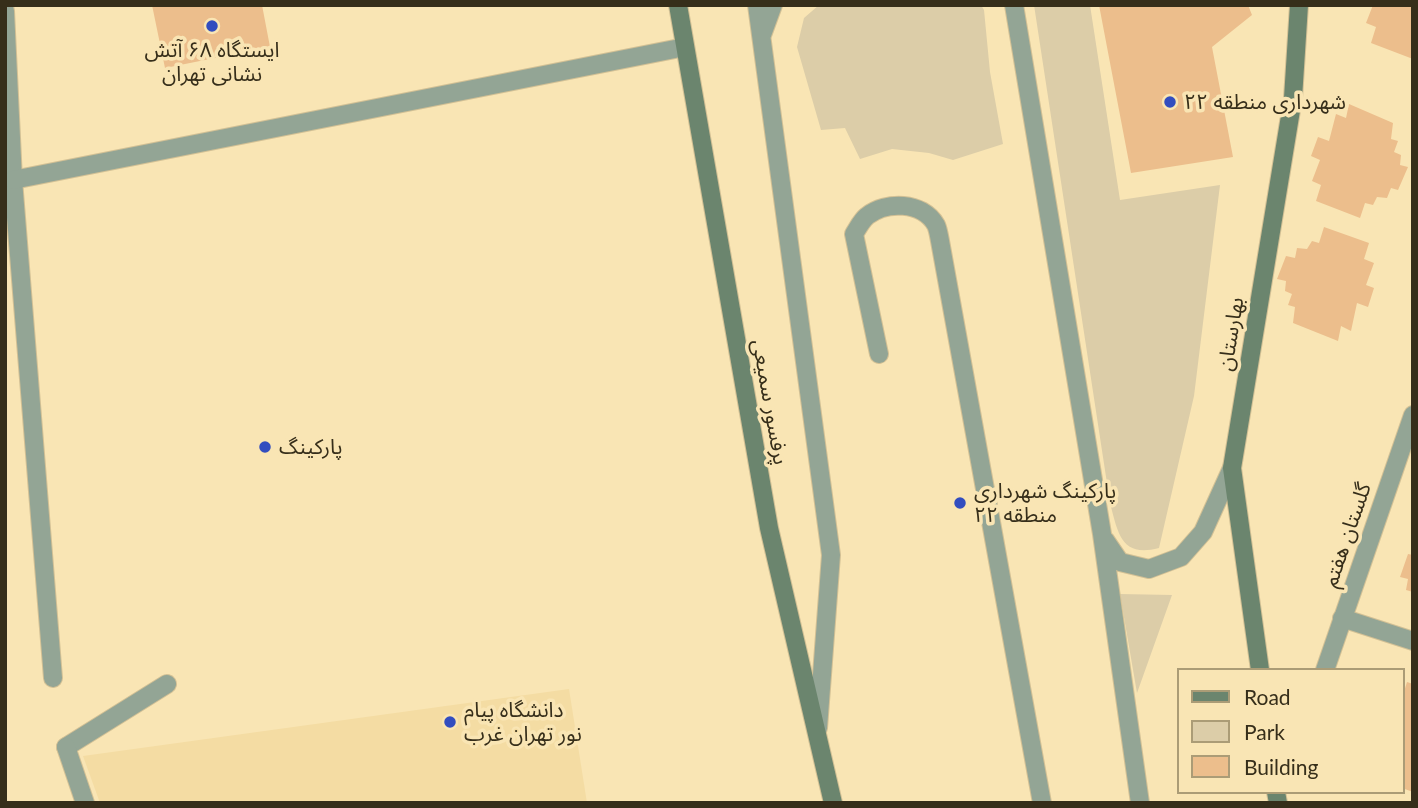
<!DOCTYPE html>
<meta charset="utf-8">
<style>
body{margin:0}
#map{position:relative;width:1418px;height:808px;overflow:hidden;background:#f9e5b4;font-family:Lato,sans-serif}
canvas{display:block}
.frame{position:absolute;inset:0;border:7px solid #362e1a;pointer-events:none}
.legend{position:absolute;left:1177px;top:668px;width:228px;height:126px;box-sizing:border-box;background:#f9e5b4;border:2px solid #ab9c76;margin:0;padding:9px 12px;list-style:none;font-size:21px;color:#362e1a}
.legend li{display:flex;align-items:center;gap:14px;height:35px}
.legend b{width:35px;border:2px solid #ab9c76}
</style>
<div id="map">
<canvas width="1418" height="808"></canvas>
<div class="frame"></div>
<ul class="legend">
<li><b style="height:9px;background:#6b856e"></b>Road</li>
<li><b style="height:19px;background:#dccda8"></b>Park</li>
<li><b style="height:19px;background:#ecbe8c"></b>Building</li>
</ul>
</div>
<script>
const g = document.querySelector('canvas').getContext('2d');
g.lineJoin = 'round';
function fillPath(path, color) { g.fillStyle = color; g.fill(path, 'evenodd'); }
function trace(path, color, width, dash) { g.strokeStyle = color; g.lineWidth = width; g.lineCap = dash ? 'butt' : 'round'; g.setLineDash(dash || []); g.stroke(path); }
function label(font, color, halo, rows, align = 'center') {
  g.font = font + ' Lato,"Noto Sans Arabic",sans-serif'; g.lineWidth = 7; g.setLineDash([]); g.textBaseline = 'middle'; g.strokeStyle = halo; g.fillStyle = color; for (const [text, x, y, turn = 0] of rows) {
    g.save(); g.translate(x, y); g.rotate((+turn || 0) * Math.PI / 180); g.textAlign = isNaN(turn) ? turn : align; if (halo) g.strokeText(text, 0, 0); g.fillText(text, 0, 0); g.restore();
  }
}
const built = new Path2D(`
 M569,689L587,803H100L83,756Z`);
const green = new Path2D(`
 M819,5H981L984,10L990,72L1003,144L953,160L929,153L892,149L860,159L845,128L821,130L797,47L804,18Z
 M1034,5H1090L1120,200L1220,185L1194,396L1159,548C1121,558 1118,533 1110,503Z
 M1120,594L1172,595L1137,693Z`);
const building = new Path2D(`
 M152,5H262L270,47L165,68Z
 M1099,5H1248L1252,15L1212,47L1233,157L1131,173Z
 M1373,5H1413V59L1371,43L1376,27L1366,23Z
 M1349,104L1393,123L1391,139L1398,141L1394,152L1401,155L1400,165L1408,167L1398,190L1391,188L1387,198L1377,197L1373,205L1365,203L1360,218L1316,201L1321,185L1312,181L1320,160L1311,156L1318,137L1329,141L1336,114L1346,118Z
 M1324,227L1369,243L1364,259L1374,263L1366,285L1374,288L1368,307L1357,303L1351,331L1341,326L1338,341L1293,323L1295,307L1288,305L1292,294L1285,291L1286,281L1277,279L1286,256L1295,258L1297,248L1307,249L1312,241L1319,243Z
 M1408,554L1413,555V592L1406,590L1408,579L1400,577Z
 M1407,682L1413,684V792L1402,788V698Z`);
const service = new Path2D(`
 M757,5L831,555L818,728
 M1014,5L1102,534L1140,803
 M5,11L13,180L53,678
 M762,35L773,5
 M879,354L854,234C858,228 861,221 867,216C886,201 922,201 936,225C938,229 939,236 940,241L1042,803
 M1105,540L1120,562L1149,569L1181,557L1203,532L1232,468
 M66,747L167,684`);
const minor = new Path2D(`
 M13,180L685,47
 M1342,618L1413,641
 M1325,670L1413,415`);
const tertiary = new Path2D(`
 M66,747L85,803`);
const secondary = new Path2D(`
 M678,5L769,528L833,803
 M1260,670L1232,468L1293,98L1299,5
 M1276,792L1278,803`);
const markers = [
 [212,26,7,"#324dbf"],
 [1170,102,7,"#324dbf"],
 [265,447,7,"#324dbf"],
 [960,503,7,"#324dbf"],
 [450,722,7,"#324dbf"]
];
const poiNames = [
 ["ایستگاه ۶۸ آتش",212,50,"center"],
 ["نشانی تهران",212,74,"center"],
 ["شهرداری منطقه ۲۲",1184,102],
 ["پارکینگ",279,447],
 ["پارکینگ شهرداری",974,491],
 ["منطقه ۲۲",974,515],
 ["دانشگاه پیام",464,710],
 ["نور تهران غرب",464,734]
];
const streetNames = [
 ["بهارستان",1231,334,-81],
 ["پرفسور سمیعی",770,402,80],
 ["گلستان هفتم",1347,535,-71]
];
fillPath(built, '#f4dca3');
fillPath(green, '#dccda8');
fillPath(building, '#ecbe8c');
trace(service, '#d2c095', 20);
trace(minor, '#d2c095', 20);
trace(tertiary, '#d2c095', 20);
trace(secondary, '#d2c095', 20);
trace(service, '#93a595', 18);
trace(minor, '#93a595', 18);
trace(tertiary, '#93a595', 18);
trace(secondary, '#6b856e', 18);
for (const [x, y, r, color] of markers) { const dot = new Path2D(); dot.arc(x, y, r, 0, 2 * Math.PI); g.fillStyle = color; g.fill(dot); trace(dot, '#f9e5b4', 2.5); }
label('21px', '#362e1a', '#f9e5b4', poiNames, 'left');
label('21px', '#362e1a', '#f9e5b4', streetNames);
</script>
